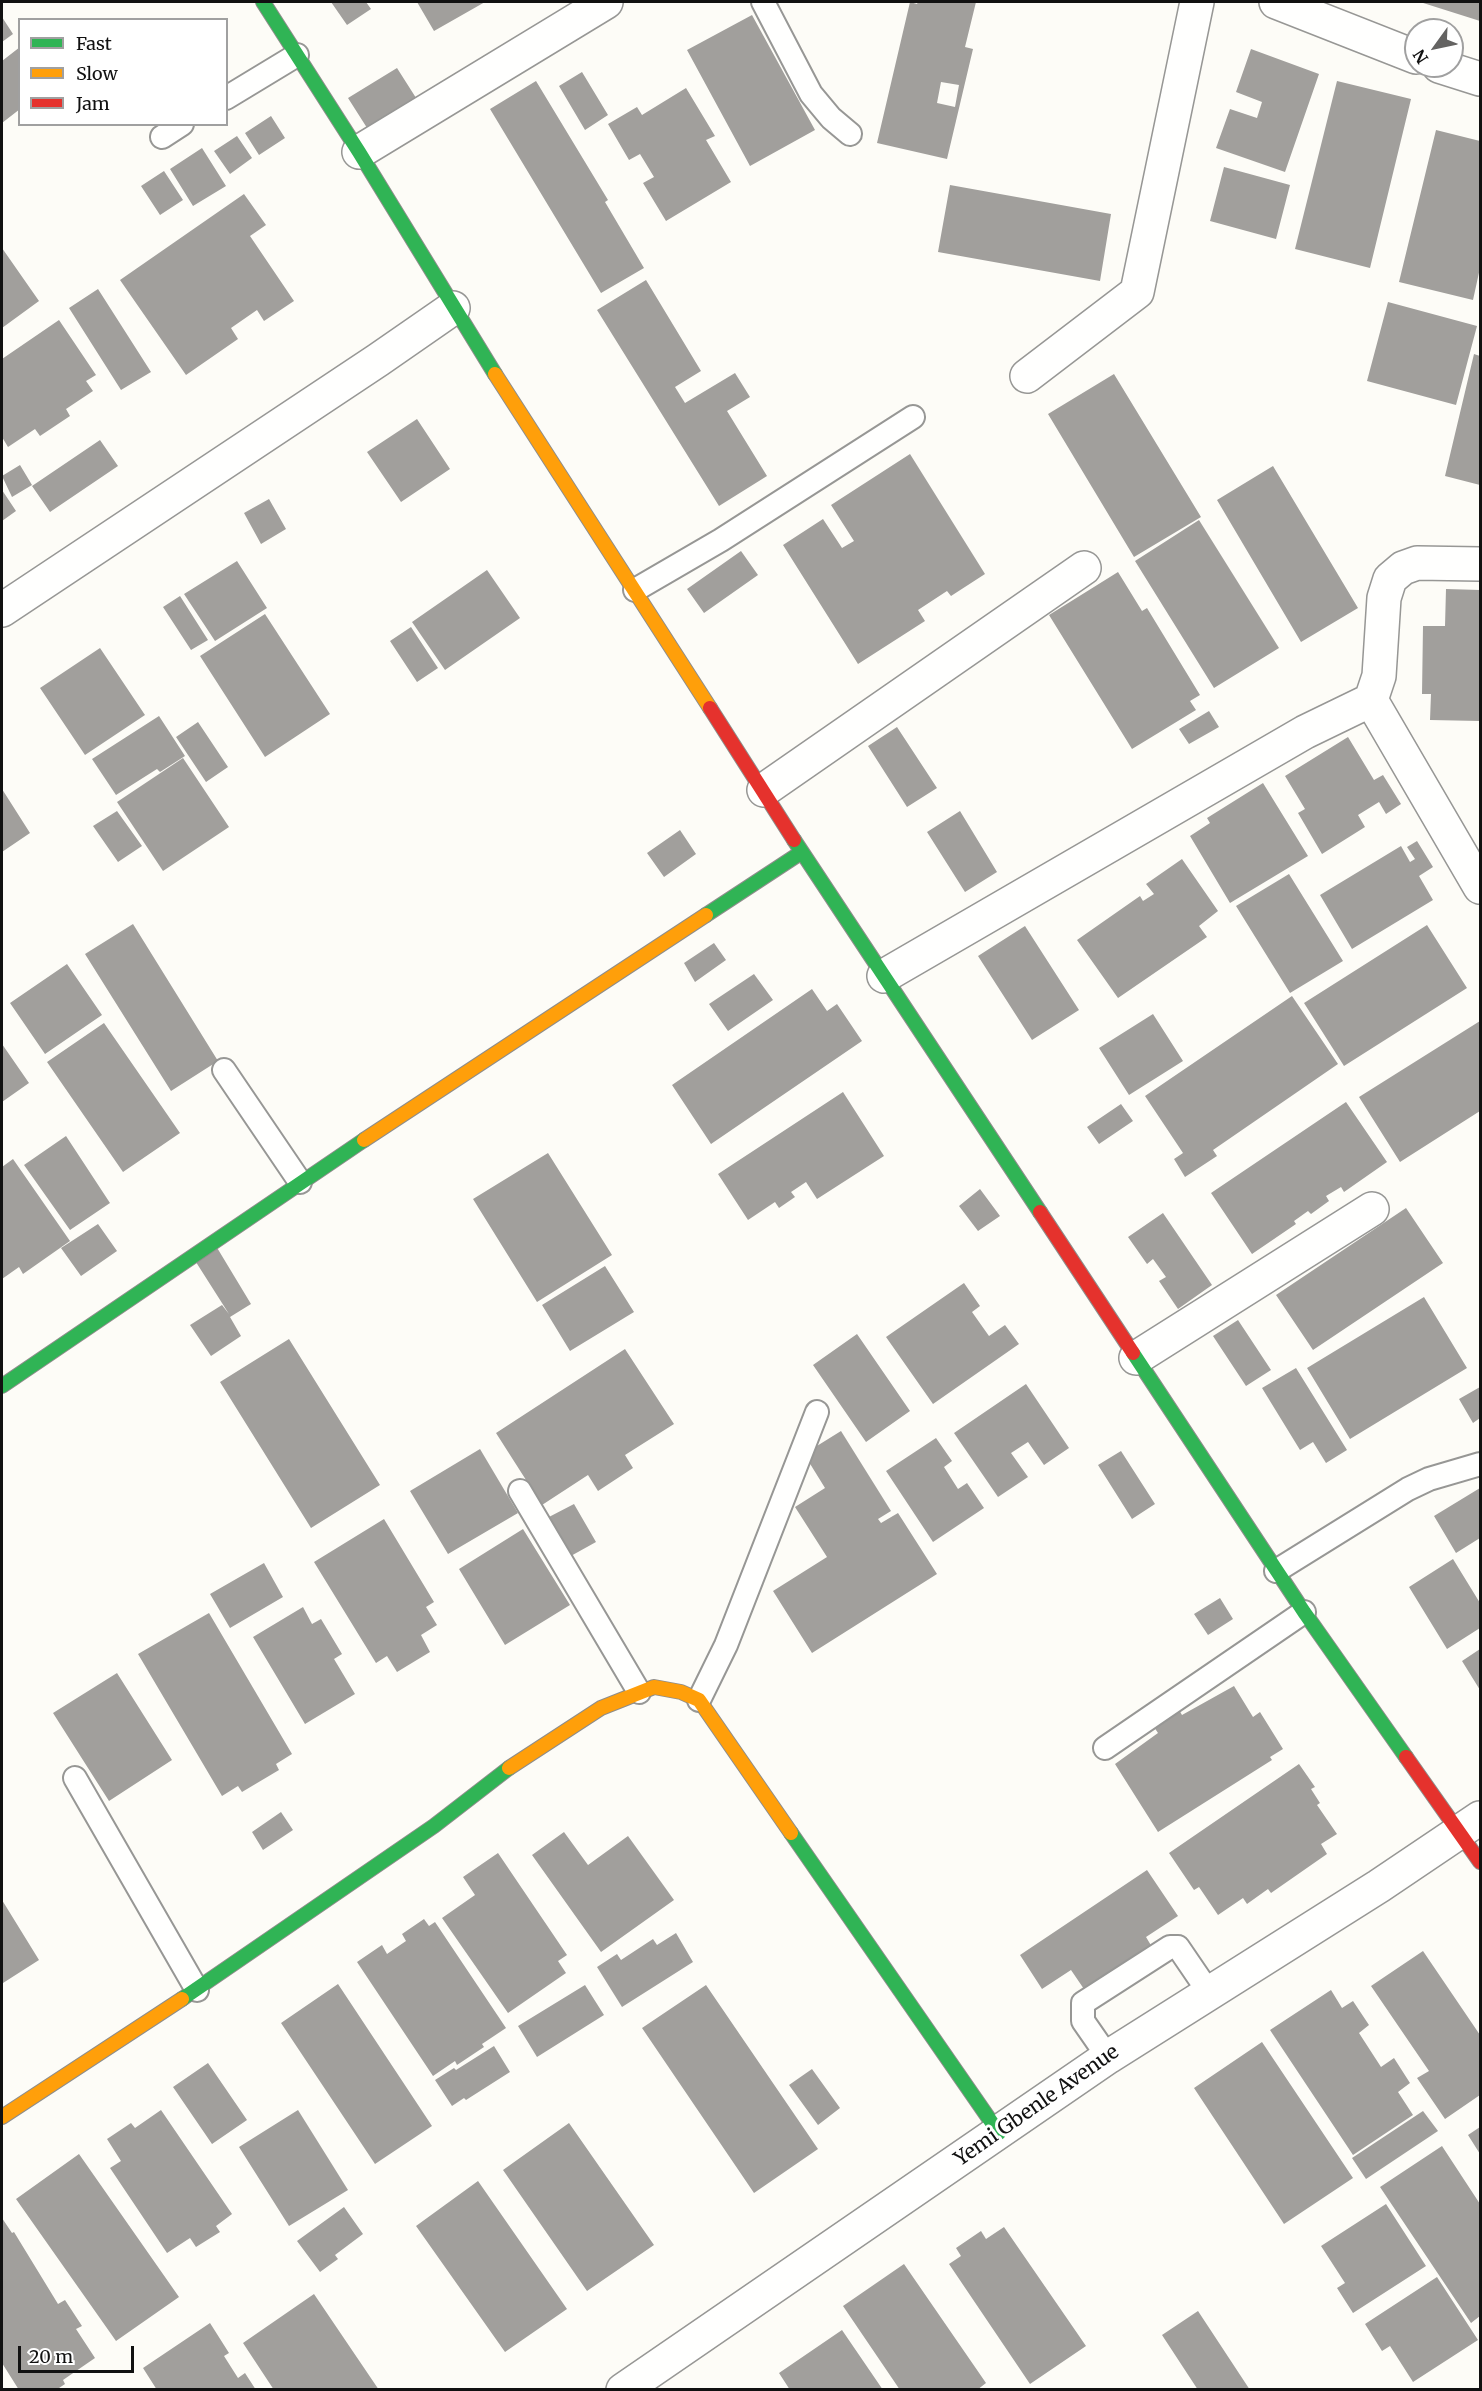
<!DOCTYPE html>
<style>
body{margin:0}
#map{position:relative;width:1482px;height:2391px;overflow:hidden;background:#fdfcf7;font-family:Merriweather,serif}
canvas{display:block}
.frame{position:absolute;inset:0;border:3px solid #111;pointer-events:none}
.legend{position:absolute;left:18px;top:18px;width:210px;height:108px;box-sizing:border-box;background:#fff;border:2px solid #a0a0a0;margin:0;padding:8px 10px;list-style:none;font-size:18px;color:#111}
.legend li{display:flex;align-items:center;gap:12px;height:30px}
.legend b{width:30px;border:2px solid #a0a0a0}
.north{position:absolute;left:1404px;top:18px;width:60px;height:60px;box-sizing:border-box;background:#fff;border:2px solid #a0a0a0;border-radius:50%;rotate:237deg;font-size:16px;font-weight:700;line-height:24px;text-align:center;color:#111}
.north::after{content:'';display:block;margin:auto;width:21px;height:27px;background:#646362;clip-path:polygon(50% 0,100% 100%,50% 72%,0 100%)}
.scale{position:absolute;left:18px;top:2346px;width:116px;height:27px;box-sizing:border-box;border:3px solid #111;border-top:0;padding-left:8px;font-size:18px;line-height:21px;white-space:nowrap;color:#111;-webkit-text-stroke:4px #fff;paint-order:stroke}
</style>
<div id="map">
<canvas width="1482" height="2391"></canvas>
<div class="frame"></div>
<ul class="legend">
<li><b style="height:8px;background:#30b455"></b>Fast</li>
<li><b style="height:8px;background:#ff9f0a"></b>Slow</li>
<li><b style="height:8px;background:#e5322d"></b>Jam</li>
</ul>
<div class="north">N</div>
<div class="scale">20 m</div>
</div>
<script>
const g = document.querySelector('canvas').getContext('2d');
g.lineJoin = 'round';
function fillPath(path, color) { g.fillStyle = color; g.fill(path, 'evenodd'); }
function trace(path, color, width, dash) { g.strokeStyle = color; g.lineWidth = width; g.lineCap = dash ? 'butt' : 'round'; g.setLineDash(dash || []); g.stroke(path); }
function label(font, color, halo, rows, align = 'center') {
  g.font = font + ' Merriweather,serif'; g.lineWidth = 6; g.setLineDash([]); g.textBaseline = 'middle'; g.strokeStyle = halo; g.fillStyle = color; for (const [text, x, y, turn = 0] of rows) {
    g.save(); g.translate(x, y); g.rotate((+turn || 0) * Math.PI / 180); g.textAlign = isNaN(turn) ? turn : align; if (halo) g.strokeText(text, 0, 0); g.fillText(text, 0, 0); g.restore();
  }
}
const building = new Path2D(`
 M331,2H366L371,9L347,25Z
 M417,2H485L434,31Z
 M910,2L917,4L918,2H976L965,47L973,49L947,159L877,143ZM941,82L959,85L955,107L937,103Z
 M1420,2H1480V21Z
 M752,15L815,130L750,166L687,50Z
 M2,17L13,34L2,42Z
 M20,47V109L2,123V61Z
 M1251,49L1319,74L1285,172L1216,148L1230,109L1257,118L1262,102L1236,92Z
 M397,68L418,101L369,131L348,98Z
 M582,72L608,115L585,130L559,86Z
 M536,81L608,200L605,202L644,268L601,293L490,109Z
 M1337,81L1411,99L1370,268L1295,249Z
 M686,88L715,136L706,140L731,182L666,221L643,183L654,177L640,154L629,160L608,124L637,107L642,115Z
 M271,116L285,138L259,155L245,133Z
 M1436,130L1480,141V268L1473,300L1399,282Z
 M237,136L252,158L230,174L214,151Z
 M202,148L226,186L193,206L170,169Z
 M1224,167L1290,185L1276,239L1210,221Z
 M164,171L183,200L160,215L141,186Z
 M950,185L1111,214L1100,281L938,252Z
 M244,194L266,225L250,236L294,301L264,321L257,310L231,328L238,339L186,375L120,280Z
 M2,248L39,301L2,328Z
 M646,280L701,371L675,387L685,403L735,373L750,397L727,411L767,476L719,506L597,310Z
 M98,289L151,372L121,390L69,308Z
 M1388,302L1477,326L1456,405L1367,381Z
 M59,320L96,375L86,381L93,391L66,409L70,416L40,436L35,429L8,447L2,437V359Z
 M1474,354L1480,356V485L1445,476Z
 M1114,374L1201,517L1134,557L1048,414Z
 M417,419L450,469L401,502L367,452Z
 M100,440L118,466L50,512L32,486Z
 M910,454L985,574L951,596L947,591L918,610L925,621L858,664L783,545L823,519L842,548L854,541L831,505Z
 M20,465L32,485L12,497L2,476Z
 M1273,466L1358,608L1301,642L1217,500Z
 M2,490L16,511L2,521Z
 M269,499L286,529L261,544L244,513Z
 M1199,520L1279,648L1214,688L1135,561Z
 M741,551L758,575L704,613L687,589Z
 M237,561L267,608L215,641L184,594Z
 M487,570L520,618L445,670L412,622Z
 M1118,572L1142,611L1147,608L1200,695L1190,701L1196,710L1132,749L1049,615Z
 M1446,589L1480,590V721L1430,720L1431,694H1422L1423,626H1445Z
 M180,596L208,640L191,650L163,607Z
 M265,614L330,714L265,757L200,656Z
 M411,627L438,668L417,682L390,641Z
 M100,648L145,715L85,755L40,688Z
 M1209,711L1219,727L1189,744L1179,729Z
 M159,716L185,756L160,772L157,769L116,795L92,759Z
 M198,722L228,767L206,782L176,737Z
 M897,727L937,788L907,807L868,746Z
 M1348,737L1374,780L1383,775L1401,804L1386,814L1379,802L1358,815L1365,827L1322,854L1298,813L1305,809L1285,776Z
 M183,758L229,827L163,871L117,802Z
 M1263,783L1308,856L1230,903L1190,836L1210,823L1207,818Z
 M2,789L30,833L2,852Z
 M117,811L142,846L118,862L93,826Z
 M960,811L997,872L965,892L927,832Z
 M680,830L696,854L664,877L647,853Z
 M1417,841L1433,867L1419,876L1433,900L1352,949L1320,895L1401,846L1410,862L1415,859L1407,847Z
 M1182,859L1218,911L1199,926L1207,937L1118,998L1077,940L1140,896L1143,901L1154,894L1146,884Z
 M1289,874L1343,961L1290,993L1236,906Z
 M133,924L218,1061L171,1091L85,954Z
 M1427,925L1467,988L1344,1066L1304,1003Z
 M1025,926L1079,1010L1032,1040L978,956Z
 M714,943L726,960L695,982L684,963Z
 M67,964L102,1015L45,1054L10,1003Z
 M754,974L773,1000L728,1031L709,1004Z
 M812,989L827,1011L837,1004L862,1041L711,1144L672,1085Z
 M1292,996L1338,1064L1213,1150L1217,1156L1185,1177L1174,1159L1183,1153L1145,1096Z
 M1153,1014L1183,1061L1129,1095L1099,1048Z
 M1480,1021V1111L1400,1162L1359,1097Z
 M104,1023L180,1133L123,1172L47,1062Z
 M2,1044L29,1083L2,1102Z
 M843,1092L884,1156L817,1199L806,1182L791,1192L795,1197L779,1208L775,1202L748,1220L718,1174Z
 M1346,1102L1387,1162L1344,1192L1341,1187L1326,1196L1329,1201L1311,1214L1308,1211L1294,1221L1296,1224L1252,1254L1211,1193Z
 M1121,1104L1133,1121L1099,1144L1087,1127Z
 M66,1136L110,1203L70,1230L24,1165Z
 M548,1153L612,1255L537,1302L473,1199Z
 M13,1159L70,1241L23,1274L19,1267L2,1279V1167Z
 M980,1189L1000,1216L978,1231L959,1206Z
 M1406,1208L1443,1263L1313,1350L1276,1295Z
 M1163,1213L1212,1285L1178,1309L1159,1281L1166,1277L1153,1259L1147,1264L1128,1237Z
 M98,1224L117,1251L81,1276L61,1248Z
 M216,1246L251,1304L230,1317L241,1336L211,1356L190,1325L222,1305L229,1314L194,1259Z
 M605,1266L634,1312L570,1351L542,1305Z
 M964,1283L980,1306L972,1312L989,1336L1005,1325L1019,1344L933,1404L886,1337Z
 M1424,1297L1467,1368L1350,1439L1307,1368Z
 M1238,1320L1271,1370L1246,1386L1213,1336Z
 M857,1334L910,1411L866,1442L813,1365Z
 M289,1339L380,1485L311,1528L220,1382Z
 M625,1349L674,1424L625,1455L633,1468L598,1491L588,1475L542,1505L496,1433Z
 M1296,1368L1347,1450L1326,1463L1313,1442L1300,1450L1262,1388Z
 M1026,1384L1069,1448L1044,1465L1028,1442L1011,1453L1028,1477L998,1497L954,1433Z
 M1480,1387V1418L1473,1423L1459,1399Z
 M841,1431L891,1511L878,1519L881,1523L898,1513L937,1574L812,1653L773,1591L827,1557L795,1507L825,1488L804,1454Z
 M936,1438L952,1461L944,1467L958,1489L967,1483L984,1508L933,1542L886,1471Z
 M480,1449L518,1513L448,1554L410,1491Z
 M1121,1451L1155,1504L1132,1519L1098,1465Z
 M1480,1488V1538L1456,1553L1434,1516Z
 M574,1504L596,1542L569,1557L547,1518Z
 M384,1519L434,1602L426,1607L437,1625L421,1635L430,1652L397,1672L387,1656L376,1663L314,1562Z
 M523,1529L570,1605L505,1645L459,1569Z
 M1453,1559L1480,1603V1628L1447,1649L1409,1587Z
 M264,1563L283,1597L230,1628L210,1594Z
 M1220,1598L1233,1619L1208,1635L1194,1614Z
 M303,1607L312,1624L321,1619L342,1654L334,1659L355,1694L305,1724L253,1637Z
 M209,1613L292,1754L276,1764L279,1770L242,1792L238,1786L222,1796L138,1654Z
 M1480,1649V1690L1462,1661Z
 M117,1673L172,1760L109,1801L53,1713Z
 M1234,1686L1253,1717L1260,1712L1283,1749L1270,1757L1272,1760L1158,1832L1115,1764L1158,1733L1152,1724L1178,1708L1182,1715Z
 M1299,1764L1315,1787L1311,1789L1320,1803L1317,1805L1337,1834L1321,1844L1327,1854L1271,1893L1268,1889L1247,1904L1243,1898L1218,1915L1199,1887L1194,1890L1169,1853Z
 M281,1812L293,1830L263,1850L252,1832Z
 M564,1832L588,1865L628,1836L674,1900L601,1952L532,1855Z
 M498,1853L567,1955L558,1961L566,1973L508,2013L442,1918L475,1895L463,1877Z
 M1147,1870L1178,1916L1146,1937L1152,1947L1086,1992L1071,1970L1042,1989L1020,1955Z
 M2,1900L39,1960L3,1983L2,1981Z
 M424,1919L429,1926L435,1922L506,2028L482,2044L484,2047L457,2065L455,2061L433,2076L357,1962L382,1945L387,1954L406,1941L402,1934Z
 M676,1933L693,1962L622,2007L597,1967L617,1954L621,1960L653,1939L657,1945Z
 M1423,1951L1480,2035V2095L1445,2119L1417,2078L1429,2071L1371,1986Z
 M338,1984L432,2126L375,2164L281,2023Z
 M585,1985L604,2015L537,2057L518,2026Z
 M706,1985L818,2149L754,2193L642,2028Z
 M1331,1990L1342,2008L1353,2001L1369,2025L1359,2033L1381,2067L1394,2058L1410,2083L1398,2092L1413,2115L1353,2155L1270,2030Z
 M1262,2042L1353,2178L1284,2224L1194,2088Z
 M494,2046L510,2072L466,2100L464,2098L452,2106L435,2080L454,2068L456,2070Z
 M208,2063L247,2120L212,2144L173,2087Z
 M812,2069L840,2108L818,2125L789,2085Z
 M161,2110L232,2214L216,2226L220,2232L196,2247L190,2238L167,2253L110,2168L121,2161L107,2139L131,2123L135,2128Z
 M298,2110L348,2190L289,2226L239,2147Z
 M1423,2111L1438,2131L1366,2179L1352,2158Z
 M569,2123L654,2245L587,2291L503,2170Z
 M1480,2127V2154L1468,2135Z
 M1442,2146L1480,2204V2316L1471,2323L1380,2187Z
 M79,2154L179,2297L116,2341L16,2199Z
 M478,2181L567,2309L505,2352L416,2226Z
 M1386,2204L1426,2266L1353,2313L1337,2288L1345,2283L1321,2246Z
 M344,2207L363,2234L335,2255L338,2259L320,2272L297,2241Z
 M2,2218L12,2233L14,2232L58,2304L65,2300L82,2326L76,2329L95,2358L63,2380L65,2384L56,2390H19L2,2363Z
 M1004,2227L1086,2346L1030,2384L949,2264L961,2256L956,2248L981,2231L986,2239Z
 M904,2264L986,2383L977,2390H900L843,2306Z
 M1437,2277L1478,2340L1413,2382L1390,2346L1382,2351L1365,2324Z
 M314,2294L379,2390H274L243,2343Z
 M1198,2311L1250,2390H1198L1162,2335Z
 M210,2323L229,2353L224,2356L238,2378L245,2373L256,2390H157L143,2368Z
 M842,2330L883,2390H790L779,2373Z`);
const lane = new Path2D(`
 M763,2L811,94L831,118L850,134
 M226,98L297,55
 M162,137L182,124
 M635,590L721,540L913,417
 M224,1070L300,1182
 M520,1491L639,1692
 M1276,1571L1408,1489L1429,1479L1480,1464
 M699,1700L726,1645L817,1412
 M1105,1748L1304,1612
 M75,1778L197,1990
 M1108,2057L1083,2021V2003L1170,1947H1178L1208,1991`);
const street = new Path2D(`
 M1276,2L1416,57
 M1439,66L1480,79
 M359,152L606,2
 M1027,376L1137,292L1197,2
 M2,610L378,360L453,308
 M1371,700L1480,887
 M764,790L1084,568
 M884,976L1305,732L1371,700L1379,676L1384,598L1390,579L1403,568L1417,563L1480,564
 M1136,1358L1372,1209
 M623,2390L1108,2057L1379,1886L1480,1818`);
const fast = new Path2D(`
 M263,2L359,152L495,374
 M794,840L1040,1212
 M706,915L802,852
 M1133,1353L1304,1612L1406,1757
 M2,1386L364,1140
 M791,1833L999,2133
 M182,1999L434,1826L509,1768`);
const slow = new Path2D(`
 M495,374L710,708
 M364,1140L706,915
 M509,1768L601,1708L654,1687L681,1692L699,1700L791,1833
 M2,2117L182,1999`);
const jam = new Path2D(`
 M710,708L794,840
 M1040,1212L1133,1353
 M1406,1757L1480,1862`);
const streetNames = [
 ["Yemi Gbenle Avenue",1037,2106,-35]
];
fillPath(building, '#a19f9c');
trace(lane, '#979795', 26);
trace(street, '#979795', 36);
trace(fast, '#8e8d8b', 16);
trace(slow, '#8e8d8b', 16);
trace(jam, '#8e8d8b', 16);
trace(lane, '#fffffe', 22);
trace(street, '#fffffe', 33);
trace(fast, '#30b455', 14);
trace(slow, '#ff9f0a', 14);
trace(jam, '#e5322d', 14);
label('20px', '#111', '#fff', streetNames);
</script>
